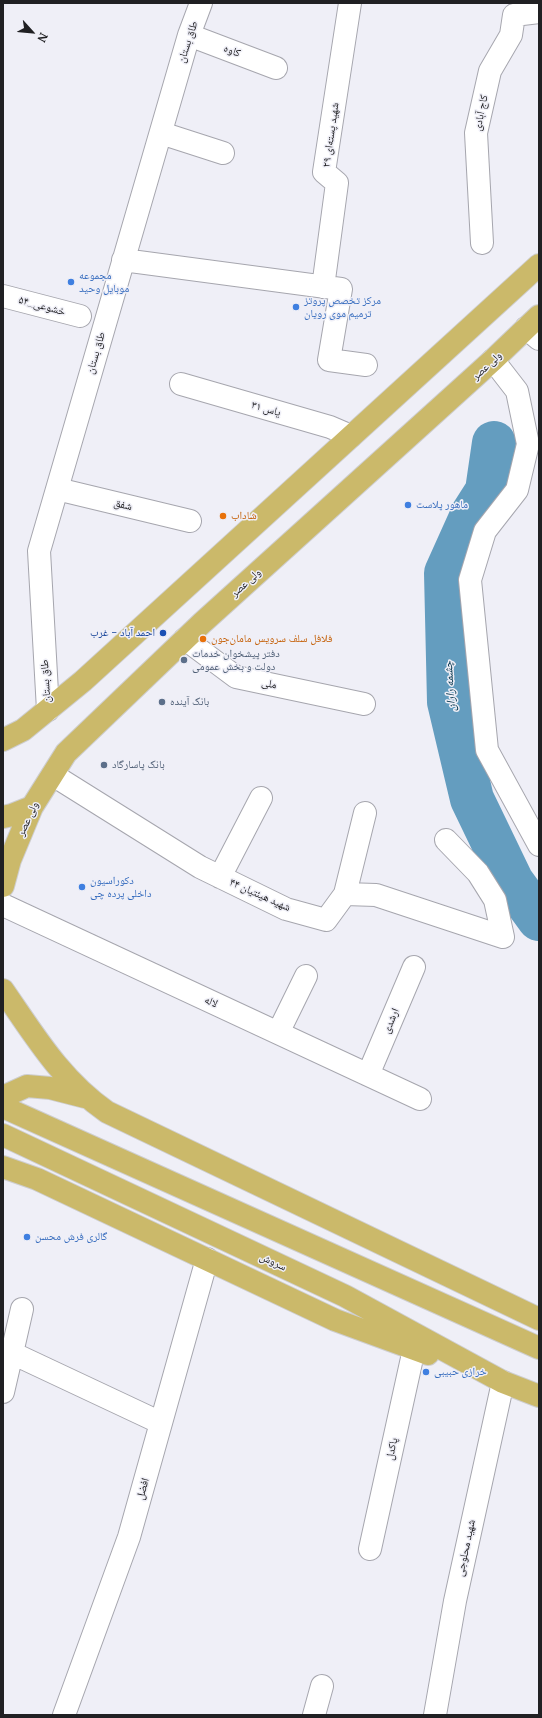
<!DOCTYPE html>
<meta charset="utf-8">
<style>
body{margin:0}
#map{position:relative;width:542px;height:1718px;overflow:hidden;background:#efeff7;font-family:Merriweather,serif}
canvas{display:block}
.frame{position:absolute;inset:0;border:4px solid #202023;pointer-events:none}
.north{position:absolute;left:12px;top:12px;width:40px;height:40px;-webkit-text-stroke:3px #efeff7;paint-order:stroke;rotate:117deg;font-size:11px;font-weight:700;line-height:16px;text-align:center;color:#202023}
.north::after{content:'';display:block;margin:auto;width:14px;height:18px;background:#202023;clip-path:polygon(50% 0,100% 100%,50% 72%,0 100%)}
</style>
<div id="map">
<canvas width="542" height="1718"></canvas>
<div class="frame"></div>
<div class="north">N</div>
</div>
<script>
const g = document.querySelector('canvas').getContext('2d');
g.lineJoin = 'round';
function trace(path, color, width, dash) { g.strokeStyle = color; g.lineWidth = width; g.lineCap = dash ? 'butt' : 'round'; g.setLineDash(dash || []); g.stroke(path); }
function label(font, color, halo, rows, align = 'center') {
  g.font = font + ' Merriweather,"Noto Naskh Arabic",serif'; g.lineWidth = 3; g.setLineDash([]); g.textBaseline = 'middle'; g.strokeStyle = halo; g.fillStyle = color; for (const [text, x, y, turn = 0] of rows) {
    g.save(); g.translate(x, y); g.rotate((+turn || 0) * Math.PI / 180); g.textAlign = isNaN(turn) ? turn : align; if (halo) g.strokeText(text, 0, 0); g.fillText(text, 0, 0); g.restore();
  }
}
const river = new Path2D(`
 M494,443L487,491L473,513L446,573L449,702L472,799L512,882L539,919`);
const minor = new Path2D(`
 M189,35L276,68
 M161,133L223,153
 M482,243L476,133L490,71L511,35L514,15L539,12
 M123,260L341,289L329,360L366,365
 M323,287L337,183L324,172L350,3
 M3,296L80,316
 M526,328L539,339
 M493,360L517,391L528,444L517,490L485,531L470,580L487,750L539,845
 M181,384L330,427L351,436
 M57,489L190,521
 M185,639L236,677L364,704
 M48,710L39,551L189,35L201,3
 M53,775L200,867L286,909L326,920L345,894L376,895L503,937L495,900L478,873L446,840
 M220,877L261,798
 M345,894L365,813
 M3,905L420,1099
 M278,1033L306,976
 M368,1075L414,967
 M12,1353L22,1309
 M3,1392L12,1353L161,1423
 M370,1549L414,1349
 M64,1715L129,1537L207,1259
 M314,1715L322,1686
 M435,1715L455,1601L503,1382`);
const major = new Path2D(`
 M3,740L23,730L83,681L539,265
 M3,817L12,815L32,807
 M3,886L10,860L32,807L66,753L202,623L493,360L539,316
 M3,990C35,1036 60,1079 107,1112L539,1319
 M3,1099L5,1096L27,1086L50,1088L85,1097
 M3,1107L539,1348
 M3,1135L345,1296L503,1382L539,1396
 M3,1167L37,1179L335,1320L428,1354`);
const markers = [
 [71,282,4,"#3f7fe0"],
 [296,307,4,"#3f7fe0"],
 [408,505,4,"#3f7fe0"],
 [223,516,4,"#e8710a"],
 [163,633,4,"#1a4fb4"],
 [203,639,4,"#e8710a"],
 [184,660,4,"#5c6f8a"],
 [162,702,4,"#5c6f8a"],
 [104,765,4,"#5c6f8a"],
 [82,887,4,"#3f7fe0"],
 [27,1237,4,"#3f7fe0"],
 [426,1372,4,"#3f7fe0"]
];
const streetNames = [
 ["طاق بستان",188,42,-72],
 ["کاوه",232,51,21],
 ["کاج آبادی",481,113,-79],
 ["شهید پسته‌ای ۲۹",331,135,-82],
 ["۵۴_خشوعی",42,306,15],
 ["طاق بستان",96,353,-74],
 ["ولی عصر",487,366,-43],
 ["یاس ۳۱",266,409,16],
 ["شفق",123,505,14],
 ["ولی عصر",246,583,-42],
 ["طاق بستان",46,681,-93],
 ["ملی",269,684,12],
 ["ولی عصر",28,819,-65],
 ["شهید هیئتیان ۴۴",260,895,24],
 ["لاله",211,1002,25],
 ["ارشدی",391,1021,-67],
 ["سروش",273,1262,25],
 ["پاکدل",392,1449,-78],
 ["افضل",143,1489,-74],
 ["شهید محلوجی",466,1548,-78]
];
const shopNames = [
 ["مجموعه",79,276],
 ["موبایل وحید",79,289],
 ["مرکز تخصص پروتز",304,301],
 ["ترمیم موی رویان",304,314],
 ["ماهور پلاست",416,505],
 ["دکوراسیون",90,881],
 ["داخلی پرده چی",90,894],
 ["گالری فرش محسن",35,1237],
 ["خرازی حبیبی",434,1372]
];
const foodNames = [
 ["شاداب",231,516],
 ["فلافل سلف سرویس مامان‌جون",211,639]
];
const transitNames = [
 ["احمد آباد - غرب",155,633]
];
const serviceNames = [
 ["دفتر پیشخوان خدمات",192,654],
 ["دولت و بخش عمومی",192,667],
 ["بانک آینده",170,702],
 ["بانک پاسارگاد",112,765]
];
const waterNames = [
 ["چشمه راران",450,686,-94]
];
trace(river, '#649dbf', 44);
trace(minor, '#a6a6ae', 24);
trace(major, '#cececf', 24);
trace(minor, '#fff', 22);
trace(major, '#cbb96a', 22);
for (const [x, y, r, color] of markers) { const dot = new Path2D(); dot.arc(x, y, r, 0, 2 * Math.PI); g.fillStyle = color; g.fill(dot); trace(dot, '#efeff7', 1.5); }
label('11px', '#202023', '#efeff7', streetNames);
label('11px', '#366cbe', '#efeff7', shopNames, 'left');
label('11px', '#c56008', '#efeff7', foodNames, 'left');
label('11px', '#164399', '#efeff7', transitNames, 'right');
label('11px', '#4e5e75', '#efeff7', serviceNames, 'left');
label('italic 12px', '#00324a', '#efeff7', waterNames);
</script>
